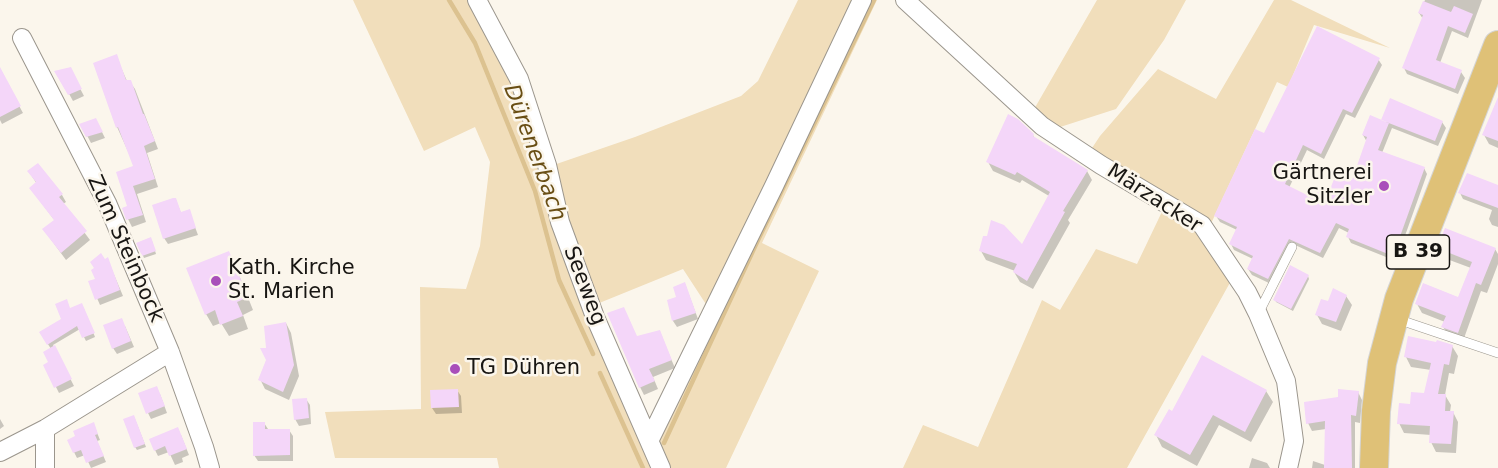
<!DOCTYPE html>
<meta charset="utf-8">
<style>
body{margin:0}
canvas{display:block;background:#fbf6ec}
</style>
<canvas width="1498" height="468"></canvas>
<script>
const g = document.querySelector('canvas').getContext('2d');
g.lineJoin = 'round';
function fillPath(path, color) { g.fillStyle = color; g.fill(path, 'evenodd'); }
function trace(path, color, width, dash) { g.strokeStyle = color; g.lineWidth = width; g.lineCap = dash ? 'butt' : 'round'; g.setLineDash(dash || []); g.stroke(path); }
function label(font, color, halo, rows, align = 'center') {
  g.font = font + ' "DejaVu Sans",sans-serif'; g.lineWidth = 5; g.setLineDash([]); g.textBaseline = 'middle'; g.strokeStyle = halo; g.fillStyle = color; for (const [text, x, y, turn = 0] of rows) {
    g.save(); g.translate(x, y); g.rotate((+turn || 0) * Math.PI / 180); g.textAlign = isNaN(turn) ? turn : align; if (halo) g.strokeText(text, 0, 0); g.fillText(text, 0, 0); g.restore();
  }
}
const green = new Path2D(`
 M353,0H475L512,87L539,170L635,137L741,96L758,81L798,0H877L762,243L819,271L726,468H499L497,458H335L325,412L421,409L420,287L466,289L480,246L490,162L475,127L424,151ZM683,269L715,318L643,439L587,308Z
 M1097,0H1186L1164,40L1116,109L1054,129L1033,111Z
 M1274,0H1291L1390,48L1314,25L1288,87L1277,82L1208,230L1237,270L1127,468H903L923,425L978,447L1042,300L1060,310L1096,249L1137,264L1169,197L1090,151L1100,136L1158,69L1216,99Z`);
const shadow = new Path2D(`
 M1425,0H1482L1468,38L1452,31L1440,63L1461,72L1465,78L1458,94L1407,74L1404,68L1423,19L1419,13Z
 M116,56L127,81L130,82L135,89L158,149L147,153L158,187L137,194L146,222L132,227L128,219L135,167L117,127Z
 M1378,59L1382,65L1355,118L1346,114L1324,159L1307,150L1289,188L1311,199H1328L1353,182L1367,142L1363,135L1382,122H1442L1446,128L1438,146L1392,128L1382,153L1424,168L1427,174L1396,261L1351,243L1348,237L1349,233L1339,228L1323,258L1293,244L1271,284L1252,275L1248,269L1253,259L1234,250L1231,244L1237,230L1220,222L1216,216L1265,135Z
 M57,72L73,75L84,96L73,101Z
 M4,78L23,113L2,124L0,120V81Z
 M1498,119V148L1489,144L1484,135Z
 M81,124L99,126L105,138L91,143Z
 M1033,135L1035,139L1087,171L1092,180L1068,220L1070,223L1033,289L1020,282L1014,272L1015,271L986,260L981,251L1023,247L1049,196L1022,180L1020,183L993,171L988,162Z
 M29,172L62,195L66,202L63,204L90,240L66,260L44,230L55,221L31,189L37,184Z
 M1498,186V227L1492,225L1489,219L1492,210L1463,199L1460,193Z
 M176,200L181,213L189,211L198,235L168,244L164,238Z
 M152,241L156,254L144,258L138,244Z
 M1438,248L1495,249L1498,254V264L1487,293L1481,291L1463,341L1449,336L1443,327L1445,322L1422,313L1417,304L1459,299L1471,268L1444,258Z
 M228,253L235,265L253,310L243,315L248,329L229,336L221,323L213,326L206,314Z
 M110,265L123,296L100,305L90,282L97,279Z
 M1308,276L1309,279L1293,311L1276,302L1275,299Z
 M685,284L698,319L677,327L673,321L669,301L678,297Z
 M1346,296L1352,305L1341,331L1322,324L1317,315Z
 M84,309L95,337L86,341L80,329L53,345L74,386L59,393L45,365L50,363L51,349L41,333L63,319L70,310Z
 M286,323L291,333L299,376L289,400L265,389L260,379L267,360L268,349Z
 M125,326L134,347L117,354L113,348Z
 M659,331L675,368L653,377L658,389L644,395L640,387L637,338Z
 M1452,346L1458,356L1454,374L1449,373L1445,395L1451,405L1450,412H1453L1458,422L1456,453L1436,452L1431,442V435L1404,433L1399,423L1412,406L1426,395L1431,370L1411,367L1406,357Z
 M457,390L461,396L462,413L436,414L432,408Z
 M1266,391L1273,402L1251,442L1219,425L1197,466L1162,447L1156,435L1173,413Z
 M1358,392L1362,400L1360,423L1355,422V468H1312L1313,461L1325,465L1326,429L1312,431L1308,423L1339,398Z
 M160,394L167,413L151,419L148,413Z
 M306,399L310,405L311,424L299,426L295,419Z
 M0,419L4,426L0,429Z
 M135,419L146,447L137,450L135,447Z
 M264,423L268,429L289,430L293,436V461H258L254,455Z
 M96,430L100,440L97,441L106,462L91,468L85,455L77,458L74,452Z
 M181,435L189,455L182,458L183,462L175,465L169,452L158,456L155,450Z
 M1252,458L1267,463L1270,468H1249Z`);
const stream = new Path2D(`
 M449,0L475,43L535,191L559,280L593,354
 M600,373L643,468
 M664,443L758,240L874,0`);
const building = new Path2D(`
 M1423,1L1451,12L1454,6L1473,14L1465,33L1448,26L1436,60L1462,70L1455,89L1402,68L1423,15L1418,13Z
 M1317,26L1380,58L1352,113L1343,109L1321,154L1303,145L1285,184L1311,197L1314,190L1327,197L1336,174L1352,180L1367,137L1362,135L1370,115L1389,123L1378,150L1425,167L1393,256L1346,237L1349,229L1336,223L1320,253L1289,239L1268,279L1247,269L1253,256L1229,244L1237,227L1214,216L1255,129L1264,133Z
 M117,54L126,80H131L143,114H144L155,141L144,146L155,179L133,186L143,215L126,220L122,208L127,206L116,172L133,166L118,127L116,128L93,63Z
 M0,67L21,106L0,117Z
 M71,67L82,89L68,95L54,71Z
 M1498,97V141L1482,135Z
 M1390,98L1443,121L1435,141L1381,120Z
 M1008,114L1018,119L1034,134L1033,136L1088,170L1063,211L1065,212L1027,281L1013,272L1017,264L979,251L983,236H987L991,220L1004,225L1022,244L1050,192L1017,172L1015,175L986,162Z
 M96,118L103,132L86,137L79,124Z
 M38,163L63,194L59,197L87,231L61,253L42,229L54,220L29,188L36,182L27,171Z
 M1467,173L1498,185V208L1458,193Z
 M173,198H176L181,212L190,209L196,228L163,239L152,205Z
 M1445,228L1496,248L1481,285L1476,283L1458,333L1441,327L1446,316L1415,304L1423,283L1458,297L1472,262L1437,248Z
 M151,237L156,251L142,256L136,243Z
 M229,251L248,297L237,302L243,316L220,325L215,310L205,315L186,268Z
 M101,253L105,259L108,257L120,290L95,300L88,281L95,279L91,270L94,268L90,262Z
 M1290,265L1309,275L1291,309L1273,300Z
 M685,282L696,313L672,321L667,300L676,297L673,287Z
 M1333,288L1347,295L1336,322L1315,315L1321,299L1328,301Z
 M67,299L70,308L82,303L95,333L82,338L77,326L47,345L39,332L61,319L55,304Z
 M624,307L637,336L660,330L672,360L649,369L655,381L639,388L607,313Z
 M122,318L131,341L112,349L103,325Z
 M286,322L294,365L283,392L258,380L266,360L260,348H266L264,326Z
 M1408,336L1436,342L1437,340L1453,345L1449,365L1444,364L1438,394H1446L1445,411H1454L1451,444L1429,443L1430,426L1397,424L1399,403L1410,404L1411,392L1424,393L1431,363L1404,357Z
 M55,345L72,379L54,388L43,365L48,362L43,352Z
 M1202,355L1267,390L1245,432L1213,415L1190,455L1154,435L1169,409L1172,411Z
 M157,386L165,406L146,414L138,393Z
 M458,389L459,407L431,408L430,390Z
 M1338,389L1359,391L1356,416L1351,415L1352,468H1324L1325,421L1306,424L1304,402L1338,397Z
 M307,398L309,418L294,420L292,399Z
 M134,415L145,444L134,448L123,419Z
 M94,422L98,434L95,435L104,456L86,463L81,450L73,453L67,440L75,436L73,431Z
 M253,422H265V429H290V455L253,456Z
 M178,427L187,449L169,456L165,446L154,451L149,439Z`);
const service = new Path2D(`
 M1258,314L1292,247
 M1397,319L1498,353`);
const minor = new Path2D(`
 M477,0L519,79L547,165L560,222L595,317L661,468
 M905,0L1042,126L1101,165L1202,225L1247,292L1258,314L1286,381L1294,441L1288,468
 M22,38L107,203L170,352L204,447L210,468
 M45,429V468
 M650,439L774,186L862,0
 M0,452L45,429L170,352`);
const primary = new Path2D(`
 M1374,468L1376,411L1382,363L1399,299L1498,45`);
const markers = [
 [1384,186,6,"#a94fba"],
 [216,281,6,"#a94fba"],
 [455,369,6,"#a94fba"]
];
const shields = [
 [1418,252,63]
];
const shieldNames = [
 ["B 39",1418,252]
];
const poiNames = [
 ["Gärtnerei",1372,174,"right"],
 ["Sitzler",1372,198,"right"],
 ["Kath. Kirche",228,269],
 ["St. Marien",228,293],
 ["TG Dühren",467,369]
];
const streetNames = [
 ["Märzacker",1154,199,33],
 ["Zum Steinbock",125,249,66],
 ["Seeweg",584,286,69]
];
const waterNames = [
 ["Dürenerbach",534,153,70]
];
fillPath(green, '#f1debb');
fillPath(shadow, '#0003');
trace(stream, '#dcc290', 4.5);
fillPath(building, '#f4d6f9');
trace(service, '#9b968d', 10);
trace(minor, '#9b968d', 20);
trace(primary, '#d5d5d5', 30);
trace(service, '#fff', 9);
trace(minor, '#fff', 18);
trace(primary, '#dfc177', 28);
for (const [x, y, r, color] of markers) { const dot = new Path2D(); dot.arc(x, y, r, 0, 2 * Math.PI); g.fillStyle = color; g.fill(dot); trace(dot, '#fbf6ec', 2); }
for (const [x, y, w] of shields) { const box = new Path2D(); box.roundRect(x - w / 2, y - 17, w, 34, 4.5); g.fillStyle = '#fbf6ec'; g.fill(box); trace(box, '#181613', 1.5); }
label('bold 20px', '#181613', null, shieldNames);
label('21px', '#181613', '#fbf6ec', poiNames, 'left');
label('21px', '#181613', '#fbf6ec', streetNames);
label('italic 22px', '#694e14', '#fbf6ec', waterNames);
</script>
